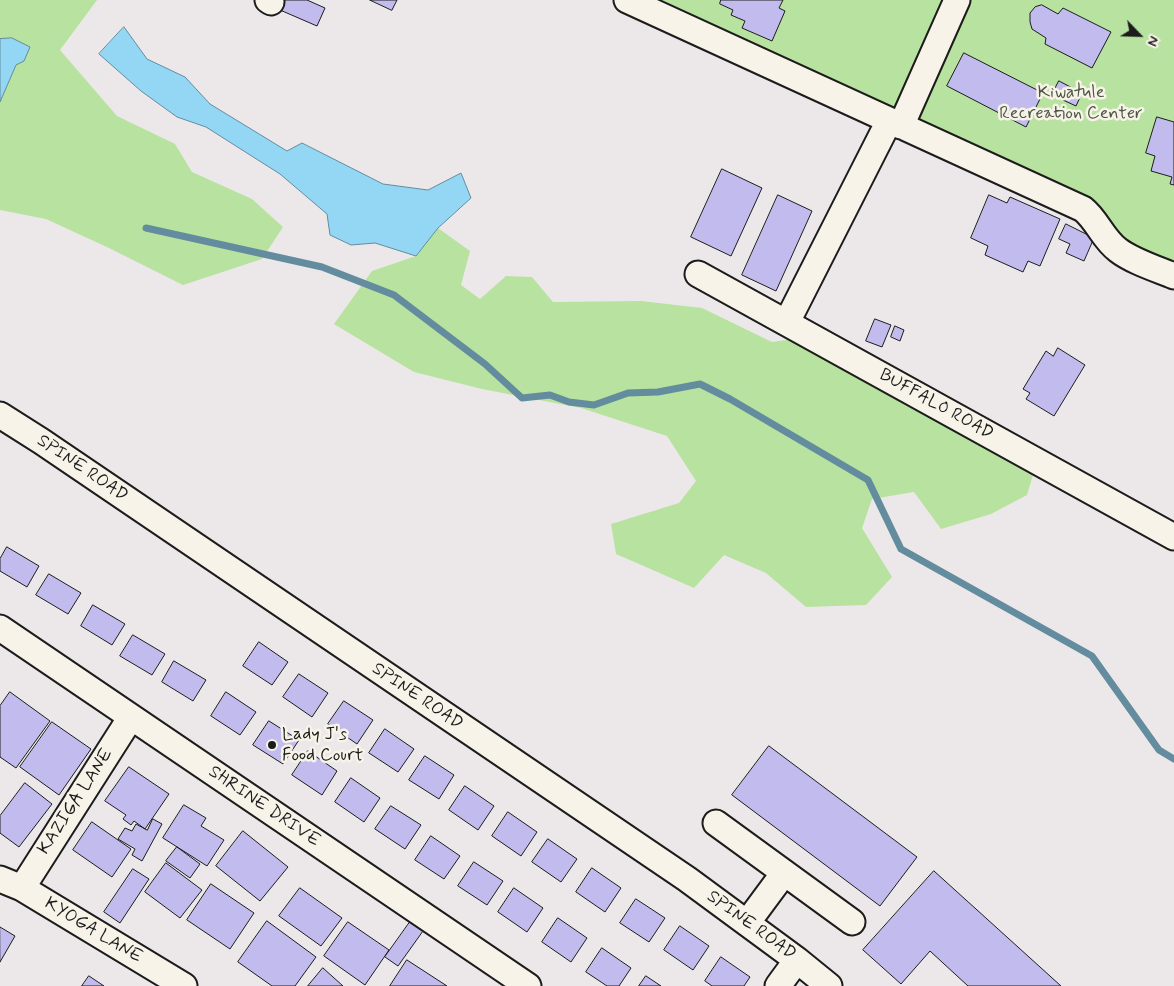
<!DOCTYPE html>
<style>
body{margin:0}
#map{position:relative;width:1174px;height:986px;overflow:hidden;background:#ece8e9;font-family:Mynerve,sans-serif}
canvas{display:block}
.north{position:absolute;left:1114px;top:10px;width:50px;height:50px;-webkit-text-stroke:4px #f7f3e8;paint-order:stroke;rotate:114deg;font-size:14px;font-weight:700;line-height:20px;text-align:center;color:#1c1c1c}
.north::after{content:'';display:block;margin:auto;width:18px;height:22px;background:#1c1c1c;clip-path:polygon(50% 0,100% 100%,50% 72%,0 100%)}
</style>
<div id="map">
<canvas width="1174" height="986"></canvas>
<div class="north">N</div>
</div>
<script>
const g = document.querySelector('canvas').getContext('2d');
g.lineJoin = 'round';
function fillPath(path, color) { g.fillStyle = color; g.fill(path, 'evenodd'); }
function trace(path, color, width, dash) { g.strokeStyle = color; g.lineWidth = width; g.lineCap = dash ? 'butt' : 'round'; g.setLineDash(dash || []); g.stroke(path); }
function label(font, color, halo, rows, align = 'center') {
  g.font = font + ' Mynerve,sans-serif'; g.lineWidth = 5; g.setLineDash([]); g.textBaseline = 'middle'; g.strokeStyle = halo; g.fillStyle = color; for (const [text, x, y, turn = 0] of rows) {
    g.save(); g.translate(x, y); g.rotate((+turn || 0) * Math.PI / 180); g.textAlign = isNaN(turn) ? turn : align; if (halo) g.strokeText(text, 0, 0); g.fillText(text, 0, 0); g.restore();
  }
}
const green = new Path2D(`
 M0,0H97L60,50L117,116L175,144L192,172L252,199L283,227L262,259L183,285L109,248L46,219L0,210Z
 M635,0H1174V269Z
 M438,228L470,251L461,285L480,299L506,276L532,277L553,302L641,301L702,308L772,342L794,339L1035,468L1027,495L991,514L941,529L914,492L872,499L862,528L892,577L866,605L806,607L766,573L724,555L694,588L616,554L611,524L679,503L696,481L667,436L581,408L482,389L414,372L334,324L372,271L416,256Z`);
const water = new Path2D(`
 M124,27L147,59L185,77L210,104L287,151L302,143L383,184L428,190L461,173L471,198L438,228L416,256L375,243L351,245L330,235L327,214L280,174L206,127L177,117L141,91L99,54Z
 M12,38L30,47L24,61L16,65L0,102V39Z`);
const stream = new Path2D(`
 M146,228L322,267L394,295L485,364L522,398L550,395L569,402L594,405L628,393L658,392L700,384L730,399L868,480L901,549L1092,656L1159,750L1174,759`);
const building = new Path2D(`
 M284,0H307L325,8L317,26L280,10Z
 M370,0H397L392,10Z
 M721,0H783L779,8L785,11L772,41L742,28L745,21L731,15L733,10L720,4Z
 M1042,5L1058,14L1063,8L1111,32L1092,68L1045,44L1046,38L1032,29L1030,22V13L1035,7Z
 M964,53L1043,93L1026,127L947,86Z
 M1059,81L1082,93L1076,106L1052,95Z
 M1157,117L1174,122V185L1170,184L1172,177L1151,171L1155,156L1146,153Z
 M722,169L762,188L731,256L691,237Z
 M778,195L812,211L776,291L742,275Z
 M989,195L1007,203L1010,197L1060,219L1040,266L1028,261L1023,272L985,255L988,246L971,238Z
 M1066,224L1094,238L1084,261L1066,253L1070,244L1059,239Z
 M875,319L891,325L882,347L866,341Z
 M895,326L904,330L900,341L891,337Z
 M1058,348L1085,365L1054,416L1026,399L1030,393L1023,389L1046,351L1053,356Z
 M7,547L39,566L27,587L0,571V559Z
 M49,574L81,593L68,614L36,595Z
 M93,605L125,624L112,645L81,626Z
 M133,635L165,654L152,675L120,656Z
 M259,642L288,662L272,685L243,666Z
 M174,661L206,680L193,701L162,682Z
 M299,674L328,693L312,717L283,697Z
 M10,692L50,721L16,768L0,757V706Z
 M226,692L256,712L240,735L211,716Z
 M344,701L373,720L357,744L328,724Z
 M269,721L299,740L283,764L253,745Z
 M52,722L91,749L59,795L20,767Z
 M385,729L414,749L398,772L369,753Z
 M769,746L917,857L880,906L732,795Z
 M308,751L337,771L322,795L292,775Z
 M425,756L454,775L439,799L409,780Z
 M129,767L169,794L145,829L134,821L131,825L123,819L126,815L105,801Z
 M351,778L380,798L364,822L335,802Z
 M25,783L52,804L19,847L0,833V816Z
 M465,786L494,806L478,830L449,810Z
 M184,805L206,818L201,826L224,840L207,866L163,838Z
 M391,806L421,825L405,849L375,829Z
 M508,812L537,832L521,856L492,836Z
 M153,819L162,824L142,861L132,855L135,849L118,839L125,828L132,831L136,824L147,830Z
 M92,822L131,849L112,877L73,850Z
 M243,831L288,867L260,901L216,866Z
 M431,836L460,856L444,879L415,860Z
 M548,839L577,859L561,882L532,862Z
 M177,847L200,864L190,878L166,861Z
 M474,862L503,881L487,905L458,886Z
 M166,863L202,890L180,918L145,892Z
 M592,868L621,888L605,912L576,892Z
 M133,869L149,879L120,923L104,912Z
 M934,871L1061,986H968L930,951L901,984L863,950Z
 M211,884L254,913L230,949L187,920Z
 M300,888L342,918L321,946L279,916Z
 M514,888L543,908L527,932L498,912Z
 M636,899L665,918L649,942L620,923Z
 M558,918L587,938L571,962L542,942Z
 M267,921L316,957L295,986H272L238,962Z
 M348,922L389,950L365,985L324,956Z
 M410,922L423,931L398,966L385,957Z
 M680,926L709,946L693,970L664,950Z
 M0,927L15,936L0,962Z
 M602,948L631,968L619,986H607L586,972Z
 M721,957L750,977L744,986H712L705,981Z
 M407,960L447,986H390Z
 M323,968L343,986H308Z
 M89,976L104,986H82Z
 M646,976L661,986H639Z`);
const minor = new Path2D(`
 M268,0L271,2
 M627,0L1083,209C1097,220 1103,239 1118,250C1132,261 1157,269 1174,276
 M901,126L957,0
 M698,274L1174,537
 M787,322L889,121
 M0,415L41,441L687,879L797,960L829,986
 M0,628L528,986
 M716,823L852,922
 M0,879L22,888L184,986
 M22,888L131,717
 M747,923L784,873
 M778,986L797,960`);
const markers = [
 [272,745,5,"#1c1c1c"]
];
const parkNames = [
 ["Kiwatule",1071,93],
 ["Recreation Center",1071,114]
];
const streetNames = [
 ["BUFFALO ROAD",936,405,29],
 ["SPINE ROAD",82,469,34],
 ["SPINE ROAD",417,697,34],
 ["KAZIGA LANE",76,802,-57],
 ["SHRINE DRIVE",264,807,34],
 ["SPINE ROAD",751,926,36],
 ["KYOGA LANE",93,931,31]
];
const poiNames = [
 ["Lady J's",282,735],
 ["Food Court",282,756]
];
fillPath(green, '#b8e29f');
fillPath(water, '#93d7f5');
trace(water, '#638c9e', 1);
trace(stream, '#638c9e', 7);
fillPath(building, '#c2bcee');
trace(building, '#1c1c1c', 1);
trace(minor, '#1c1c1c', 29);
trace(minor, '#f7f3e8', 25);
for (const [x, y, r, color] of markers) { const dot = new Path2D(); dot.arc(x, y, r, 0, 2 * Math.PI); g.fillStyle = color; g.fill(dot); trace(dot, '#f7f3e8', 2); }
label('18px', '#4b5743', '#f7f3e8', parkNames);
label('18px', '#1c1c1c', '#f7f3e8', streetNames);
label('18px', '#1c1c1c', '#f7f3e8', poiNames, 'left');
</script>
